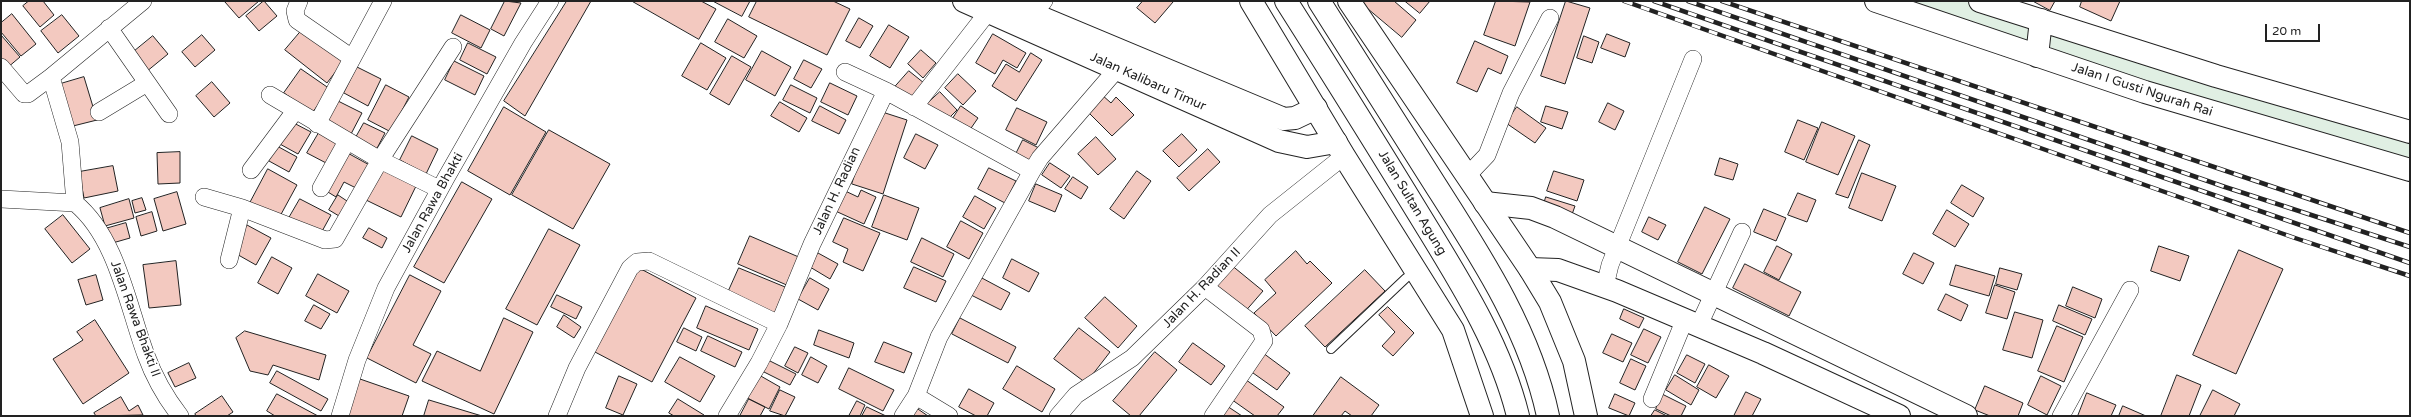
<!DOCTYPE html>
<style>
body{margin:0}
#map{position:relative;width:2411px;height:417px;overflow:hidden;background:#fff;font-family:"Varela Round",sans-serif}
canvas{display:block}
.frame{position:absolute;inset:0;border:2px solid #222;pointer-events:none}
.scale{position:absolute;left:2265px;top:24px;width:55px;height:18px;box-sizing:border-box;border:2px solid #222;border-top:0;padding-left:5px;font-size:12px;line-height:14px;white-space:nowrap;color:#222;-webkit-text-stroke:3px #fff;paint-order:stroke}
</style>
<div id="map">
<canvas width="2411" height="417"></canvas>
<div class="frame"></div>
<div class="scale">20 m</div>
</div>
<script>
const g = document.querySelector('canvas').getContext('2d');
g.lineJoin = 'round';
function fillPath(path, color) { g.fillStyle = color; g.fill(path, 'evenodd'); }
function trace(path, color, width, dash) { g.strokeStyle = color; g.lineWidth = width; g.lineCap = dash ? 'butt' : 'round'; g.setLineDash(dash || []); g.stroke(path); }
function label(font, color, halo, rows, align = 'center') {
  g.font = font + ' "Varela Round",sans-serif'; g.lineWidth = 3; g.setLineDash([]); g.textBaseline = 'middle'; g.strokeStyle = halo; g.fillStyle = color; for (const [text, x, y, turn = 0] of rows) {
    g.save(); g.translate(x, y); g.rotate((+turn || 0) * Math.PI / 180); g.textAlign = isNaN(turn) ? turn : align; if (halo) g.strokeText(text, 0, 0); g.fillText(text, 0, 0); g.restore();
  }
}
const green = new Path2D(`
 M1876,1H1980L2410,132V170Z`);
const building = new Path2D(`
 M29,1H43L54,15L40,27L23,6Z
 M227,1H259L239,18L225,2Z
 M264,1L277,16L259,31L246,16Z
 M505,1L521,3L504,36L491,29Z
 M567,1H591L525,116L504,101Z
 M632,1H701L716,9L699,39Z
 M713,1H750L742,16Z
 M757,1H833L850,9L827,55L749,17Z
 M1143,1H1172L1173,2L1155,23L1137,8Z
 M1359,1H1394L1416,20L1402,37Z
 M1405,1H1430L1420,13Z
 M1496,1L1530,2L1515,46L1484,35Z
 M1566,1L1590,8L1565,84L1541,76Z
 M2033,1H2055L2050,10Z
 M2082,1H2120L2111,21L2080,7Z
 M12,14L36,44L21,56L1,32V23Z
 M62,15L79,36L58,53L41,31Z
 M461,15L490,30L481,48L452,33Z
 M859,18L873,26L860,48L846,41Z
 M728,19L757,36L744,58L715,42Z
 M889,25L909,37L890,68L870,56Z
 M302,30L343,62L327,83L285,50Z
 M993,34L1026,53L1017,68L1003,60L995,74L976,63Z
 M1607,34L1630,43L1625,57L1601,48Z
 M1,35L20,57L7,68L1,61Z
 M202,35L215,50L195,67L182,52Z
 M153,36L168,54L146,72L131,54Z
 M1584,36L1599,42L1592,63L1577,58Z
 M1475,41L1508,56L1501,74L1488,68L1477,92L1457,83Z
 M468,43L496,57L487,74L460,60Z
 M701,43L726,58L707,90L682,76Z
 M921,50L936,63L923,78L908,64Z
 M762,51L791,67L775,96L746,80Z
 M1031,53L1042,60L1016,101L992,86L1006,64L1019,72Z
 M732,56L751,67L729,105L710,94Z
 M804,60L822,69L811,88L794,79Z
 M454,61L484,76L475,95L445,80Z
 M357,67L381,79L368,106L344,93Z
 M301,69L330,89L312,113L284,93Z
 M909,71L924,83L909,101L894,88Z
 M958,74L976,91L963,105L945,88Z
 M84,77L97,120L69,127L57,85Z
 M212,82L230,103L214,117L196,96Z
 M830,83L857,96L848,115L821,102Z
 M386,85L409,97L391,132L368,120Z
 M791,85L817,98L810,113L783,100Z
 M940,92L957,110L945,122L927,104Z
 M1101,94L1111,103L1116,97L1134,115L1112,136L1085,109Z
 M334,99L362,113L351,134L323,120Z
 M780,102L807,118L799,132L771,116Z
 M1608,103L1624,111L1615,130L1599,122Z
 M820,106L846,120L839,134L812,121Z
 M961,106L978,118L967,134L950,123Z
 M1546,106L1568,112L1562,129L1541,122Z
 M504,107L546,132L510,195L468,171Z
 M1517,107L1546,128L1535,143L1506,123Z
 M1017,108L1047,122L1036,145L1006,130Z
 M876,110L907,120L883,194L852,184Z
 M1798,120L1818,128L1804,160L1785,152Z
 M290,121L311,132L298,154L278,143Z
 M1822,122L1855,136L1838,175L1806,162Z
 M364,123L385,133L375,152L354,141Z
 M549,130L610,164L573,229L512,195Z
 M320,131L340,142L328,164L307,153Z
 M916,134L938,145L925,169L904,158Z
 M1182,134L1197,150L1179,167L1163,151Z
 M412,136L438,149L426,174L400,160Z
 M1096,137L1116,159L1098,175L1078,154Z
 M1023,140L1039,148L1030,164L1015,156Z
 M1859,140L1870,145L1848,198L1836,194Z
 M277,146L297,157L289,172L269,161Z
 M1208,149L1220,162L1189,191L1177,178Z
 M344,151L373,167L360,190L344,182L336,197L323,189Z
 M180,152V183L158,184L157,153Z
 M1720,158L1738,164L1733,180L1715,175Z
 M1050,163L1070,176L1061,188L1042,175Z
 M113,166L118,191L84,198L79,172Z
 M383,167L417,184L401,217L366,200Z
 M989,168L1016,181L1005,203L978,189Z
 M268,169L297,185L279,218L250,203Z
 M1137,171L1151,181L1124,219L1110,209Z
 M1554,171L1584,180L1577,201L1547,191Z
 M1862,173L1896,186L1882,221L1849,208Z
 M1073,177L1088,187L1081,199L1065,189Z
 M462,182L492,199L444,283L414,267Z
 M1036,184L1062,195L1055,212L1029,201Z
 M1962,185L1984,198L1973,217L1951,203Z
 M841,189L858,197L861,190L876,197L864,224L831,209Z
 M177,192L186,224L163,231L154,199Z
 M1798,193L1816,200L1807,222L1788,215Z
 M338,195L353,205L344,219L329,210Z
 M884,195L919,208L907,240L872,227Z
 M975,196L996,208L984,229L963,217Z
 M1546,197L1575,206L1570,220L1542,211Z
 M142,198L146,210L135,213L132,201Z
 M129,199L134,218L105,226L100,208Z
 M300,199L331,215L320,235L289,218Z
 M1705,207L1730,219L1702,274L1678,262Z
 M1764,209L1786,218L1776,241L1754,232Z
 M1947,210L1969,224L1955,247L1933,234Z
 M152,212L157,231L141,236L136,217Z
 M63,215L90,249L72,263L45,229Z
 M1649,217L1666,225L1658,240L1642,232Z
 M844,218L880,233L863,271L843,262L848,249L833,242Z
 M961,221L983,233L969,259L947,247Z
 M126,223L130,238L109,244L105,229Z
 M247,225L271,238L256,265L233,252Z
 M369,228L387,238L382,248L363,238Z
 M549,229L580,245L537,325L506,309Z
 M750,236L801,258L789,286L738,264Z
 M922,238L954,254L943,277L911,262Z
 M1777,246L1792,254L1779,280L1764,272Z
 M2159,246L2189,256L2180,281L2151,271Z
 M2239,250L2283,269L2236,374L2193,355Z
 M1296,251L1307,264L1310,261L1332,283L1276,336L1254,313L1276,293L1265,280Z
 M818,253L838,264L830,279L810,267Z
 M1914,253L1934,263L1923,284L1903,274Z
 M272,257L292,268L278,294L258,283Z
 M1012,259L1039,273L1029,292L1003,278Z
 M176,261L181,305L149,308L143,265Z
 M1230,264L1263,291L1243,314L1211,287Z
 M1745,264L1801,292L1789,316L1733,288Z
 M1956,265L1995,276L1989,296L1950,285Z
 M914,267L946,281L936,302L904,288Z
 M639,268L696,298L652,382L595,352Z
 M739,268L790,289L777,319L726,297Z
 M2000,268L2022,274L2017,290L1996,284Z
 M1365,270L1385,291L1325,347L1305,326Z
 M318,274L349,291L337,313L306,296Z
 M96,275L103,300L86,305L78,280Z
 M410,275L441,291L413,345L431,354L416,383L367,358Z
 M980,277L1010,293L1001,310L971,295Z
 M810,278L829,289L818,310L798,299Z
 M1995,285L2015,292L2007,319L1986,313Z
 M2073,287L2102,299L2095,318L2066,306Z
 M1946,294L1968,305L1961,321L1938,310Z
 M557,295L582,307L576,319L551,307Z
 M1105,297L1137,326L1118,348L1085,318Z
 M314,305L330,314L321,329L305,321Z
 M2059,305L2092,319L2085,335L2053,321Z
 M706,306L758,329L749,350L697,328Z
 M1388,307L1414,333L1393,356L1382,346L1395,332L1379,315Z
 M1624,309L1644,318L1639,328L1620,319Z
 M2015,312L2043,320L2032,358L2003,350Z
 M564,315L581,327L574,338L557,327Z
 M504,318L533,332L494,414L422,381L437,351L480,371Z
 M960,318L1016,347L1008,363L952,334Z
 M95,320L129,373L83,404L53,359L83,340L77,332Z
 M2057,326L2083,337L2064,382L2038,371Z
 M684,328L702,337L696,351L677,342Z
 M1079,328L1110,352L1086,383L1054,359Z
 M1644,329L1661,337L1648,363L1631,355Z
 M819,330L854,343L849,358L814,345Z
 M245,331L326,355L319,380L273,365L268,375L250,371L236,338Z
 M1612,334L1632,343L1623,362L1603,353Z
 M708,336L742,352L735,367L701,351Z
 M884,342L912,353L904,373L875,362Z
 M1193,343L1225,366L1211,385L1179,362Z
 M795,347L808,353L798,373L785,366Z
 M1259,350L1290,373L1277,390L1246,368Z
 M1155,352L1177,370L1139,416H1131L1113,401Z
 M1687,355L1705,364L1695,383L1677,373Z
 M680,357L715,376L700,402L665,382Z
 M811,357L827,366L818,383L802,375Z
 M766,359L796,374L790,385L760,370Z
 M1631,359L1646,366L1635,390L1620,383Z
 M189,363L196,378L175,387L168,373Z
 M1709,365L1729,376L1716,398L1697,387Z
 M1017,366L1055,389L1042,412L1003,389Z
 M849,368L894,390L883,411L839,389Z
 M277,371L328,399L321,411L270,383Z
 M759,375L780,387L769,409L747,398Z
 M1675,375L1699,390L1691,405L1666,390Z
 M2177,375L2201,385L2189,416H2161Z
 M619,376L637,384L623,415L606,408Z
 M2041,376L2061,386L2047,415L2028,405Z
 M1242,377L1284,407L1277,416H1255L1228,397Z
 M1341,377L1379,405L1371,416H1352L1345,411L1341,416H1313Z
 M360,379L409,396L402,416H347Z
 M1985,386L2023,403L2018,416H1990L1975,410Z
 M969,389L994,403L987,416H976L959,407Z
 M780,390L795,397L785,416L770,411Z
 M2213,390L2240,404L2234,416H2200Z
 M1746,392L1761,399L1752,416H1734Z
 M2087,393L2116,405L2111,416H2078Z
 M277,394L318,416H275L267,411Z
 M1615,394L1635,403L1629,416L1609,408Z
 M1662,394L1686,406L1681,416H1671L1656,409Z
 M222,396L233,412L227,416H196L195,414Z
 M121,397L129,411L138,405L143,415L96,416L94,413Z
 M678,399L704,415L703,416H674L669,413Z
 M749,399L765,407L760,416H740Z
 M429,400L482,416H424Z
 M857,401L865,405L860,416H849Z
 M1224,404L1242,416H1216Z
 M2123,406L2146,416H2119Z
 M867,407L886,416H862Z
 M915,407L928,416H909Z
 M1655,410L1667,416H1651Z`);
const lane = new Path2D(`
 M1331,349L1406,278L1416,271`);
const street = new Path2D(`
 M299,1L295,11L297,20L352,58
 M1032,14L1044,1
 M109,28L169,114
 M1,67L24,94H28L51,77
 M845,72L886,91
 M270,95L380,160L439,189
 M914,107L988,12
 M99,112L147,83
 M317,124L383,1
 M251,170L295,111
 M1467,176L1487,155L1511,93L1550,18
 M321,188L347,141
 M204,197L242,208L325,240L335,239L380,160L453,47
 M1,199L75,203
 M75,203L70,142L51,77L143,1
 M75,203C117,237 128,307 146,355C154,377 166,398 180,416
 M229,260L242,208
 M1605,286L1610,265L1693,59
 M1205,287L1261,330L1264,341L1213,416
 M1699,325L1742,232
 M916,396L949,416
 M1652,399L1685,319
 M340,416L357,360L386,288L446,178L523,43L550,1
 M557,416L577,368L630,268L637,262L649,261L779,324
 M727,416L759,363L779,324L812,244L886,91L1032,171
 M903,416L916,396L939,337L1032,171L1040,158L1117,69
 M1058,416L1076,395L1132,358L1205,287L1270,215L1344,156
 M2061,416L2130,290`);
const secondary = new Path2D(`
 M964,1L1279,141L1307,147L1336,142
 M1004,2L1284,119L1295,118L1316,108
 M1485,203L1531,208L1555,217L1966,416
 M1530,269L1558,270L1617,291L1763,353L1899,416`);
const primary = new Path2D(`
 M1876,1L2145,92L2410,170
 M1980,1L2216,76L2410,132
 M2037,56L2041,20`);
const highway = new Path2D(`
 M1251,1L1344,156L1453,330L1482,416
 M1286,1C1331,72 1376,144 1420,216C1459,280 1500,343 1518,416
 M1319,1C1358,62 1397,124 1436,186C1482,258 1530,331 1548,416
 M1349,1L1530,269L1550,302L1574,361L1586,416`);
const rail = new Path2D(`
 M1624,1L2295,238L2410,276
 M1654,1L2410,263
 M1688,1L2225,187L2410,247
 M1722,1L2410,233`);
const streetNames = [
 ["Jalan Kalibaru Timur",1148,82,24],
 ["Jalan I Gusti Ngurah Rai",2142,90,18],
 ["Jalan H. Radian",837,191,-65],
 ["Jalan Rawa Bhakti",433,203,-61],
 ["Jalan Sultan Agung",1412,203,59],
 ["Jalan H. Radian II",1202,288,-46],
 ["Jalan Rawa Bhakti II",135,319,70]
];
fillPath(green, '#e0efe3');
trace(green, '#6f6f6f', 1);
fillPath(building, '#f3c9c0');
trace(building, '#222', 1);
trace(lane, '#222', 10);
trace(street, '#222', 18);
trace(secondary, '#222', 24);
trace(primary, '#222', 24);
trace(highway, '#222', 24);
trace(lane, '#fff', 8);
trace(street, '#fff', 17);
trace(secondary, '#fff', 22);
trace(primary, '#fff', 22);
trace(highway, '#fff', 22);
trace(rail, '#222', 4.5);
trace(rail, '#fff', 3, [9]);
label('13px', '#222', '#fff', streetNames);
</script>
